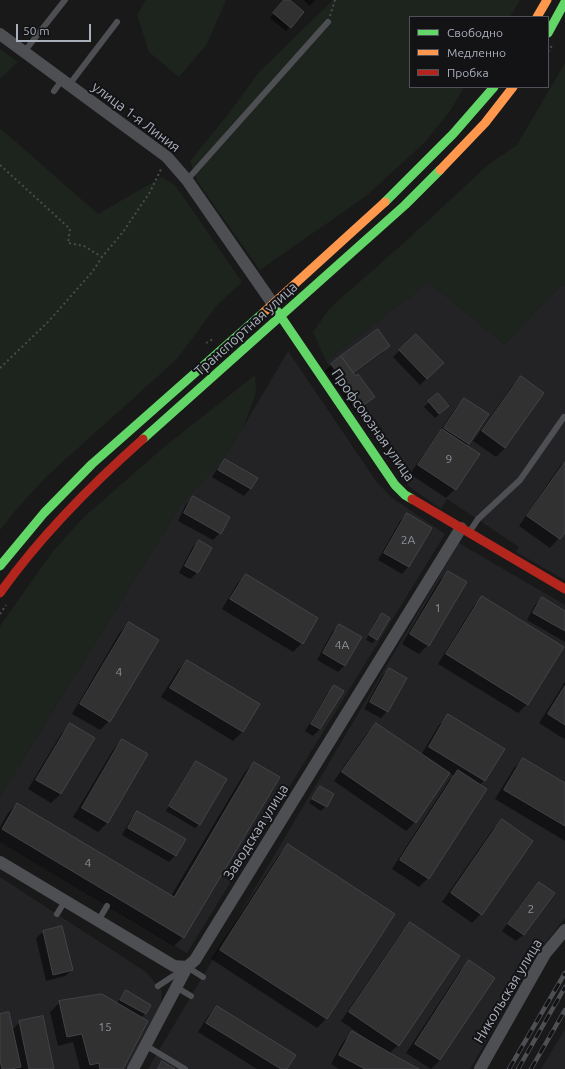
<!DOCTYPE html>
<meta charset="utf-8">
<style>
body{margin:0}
#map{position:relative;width:565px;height:1069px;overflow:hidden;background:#19191a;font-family:Ubuntu,sans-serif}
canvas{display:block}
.legend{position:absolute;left:409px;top:16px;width:140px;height:72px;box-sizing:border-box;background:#131316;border:1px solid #4f5258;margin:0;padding:5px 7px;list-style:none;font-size:12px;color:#aab0bb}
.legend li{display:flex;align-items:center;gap:8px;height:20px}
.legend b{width:20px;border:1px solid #4f5258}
.scale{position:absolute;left:16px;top:24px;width:75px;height:18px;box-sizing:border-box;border:2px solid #aab0bb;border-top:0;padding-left:5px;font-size:12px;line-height:14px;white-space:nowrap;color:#aab0bb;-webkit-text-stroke:3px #131316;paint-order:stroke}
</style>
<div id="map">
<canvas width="565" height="1069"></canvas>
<ul class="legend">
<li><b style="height:5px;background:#63d668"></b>Свободно</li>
<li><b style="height:5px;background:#ff974d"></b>Медленно</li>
<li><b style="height:5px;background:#b3261e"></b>Пробка</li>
</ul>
<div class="scale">50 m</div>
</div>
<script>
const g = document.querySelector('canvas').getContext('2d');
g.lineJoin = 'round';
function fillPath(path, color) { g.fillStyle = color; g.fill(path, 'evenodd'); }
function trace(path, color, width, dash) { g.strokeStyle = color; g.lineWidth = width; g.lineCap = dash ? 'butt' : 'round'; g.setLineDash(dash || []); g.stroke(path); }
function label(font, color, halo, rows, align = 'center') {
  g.font = font + ' Ubuntu,sans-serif'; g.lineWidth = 4; g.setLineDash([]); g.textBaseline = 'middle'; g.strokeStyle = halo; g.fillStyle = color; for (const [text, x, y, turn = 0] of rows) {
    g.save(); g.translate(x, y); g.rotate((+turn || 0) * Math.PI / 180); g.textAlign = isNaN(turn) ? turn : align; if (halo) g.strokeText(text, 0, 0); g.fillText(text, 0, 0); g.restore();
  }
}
const built = new Path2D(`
 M429,282L504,344L562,284L565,286V580L516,552L519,547L447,499L441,509L407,485L413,475L370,419L366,422L326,361Z
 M288,351L376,481L391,497L445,534L187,953L0,842V796L182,503L223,459L244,426Z
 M459,543L565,605V918L539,951L470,1069H148Z
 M0,877L146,972L162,991L161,1006L128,1069H0Z
 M565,1029V1069H541Z`);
const green = new Path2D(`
 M146,0H226L207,44L179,77L149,52L137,15Z
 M333,0H520L510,17H410V87H464L450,111L424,143L366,196L260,270L197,181L190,161L230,112L259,72Z
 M0,49L18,62L0,79Z
 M565,63V286L562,284L504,344L429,282L326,361L313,332L330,308L406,241L489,164L517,145Z
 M0,128L98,214L162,177L175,185L242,282L217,305L177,359L47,476L15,511L0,530Z
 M255,375L256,392L244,426L223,459L182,503L0,796V626L54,550L85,516L163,448Z`);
const shadow = new Path2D(`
 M285,0H288L290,27L286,31L270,18Z
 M303,0H315L310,6Z
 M416,335L443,363L420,385L393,357Z
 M389,346L382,353L353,374L373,397L355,412L325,371L332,364Z
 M521,377L505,448L496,457L473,441L512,386Z
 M438,394L444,410L435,418L424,407Z
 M464,399L468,444L466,446L455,489L446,498L410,474L457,406Z
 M225,460L256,479L250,489L244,496L212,477L218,467Z
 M565,461V531L550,548L519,526L560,466Z
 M193,498L229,517L220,533L213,540L178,521L186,504Z
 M407,515L431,528L408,567L402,574L378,560L400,521Z
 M199,541L197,573L190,579L179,573L192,548Z
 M448,572L428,645L419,654L402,644L439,581Z
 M246,575L302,643L293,652L222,609L237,584Z
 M482,598L527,704L518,713L438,664L473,607Z
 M542,598L565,612V642L527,620L535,605Z
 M382,615L377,639L372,643L366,640L377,619Z
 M129,623L109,721L100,730L72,714L120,632Z
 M339,625L345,665L338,672L317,660L332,632Z
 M187,661L258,705L242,732L233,741L161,697L178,670Z
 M389,669L387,711L381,718L364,709L382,676Z
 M565,682V738L564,739L539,723Z
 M335,687L320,729L313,736L305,731L328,693Z
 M449,716L485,780L479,785L428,878L419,887L392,869L449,780L454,776L449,773L415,822L406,831L334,781L367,733L376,724L421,755L439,725Z
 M70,725L61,794L51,803L28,789L61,734Z
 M122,740L146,755L107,823L98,832L73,817L113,750Z
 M523,759L565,784V841L495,799L514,768Z
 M197,762L199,824L195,828L166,811L192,766Z
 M254,763L183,937L174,946L0,842V827L8,813L17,804L171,896L245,772Z
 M320,787L333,795L326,806L321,811L309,803L316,792Z
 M138,813L176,855L169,862L122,835L131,819Z
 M502,820L481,914L472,923L442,902L493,829Z
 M288,845L394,914L326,1019L317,1028L211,959L279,855Z
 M539,883L553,894L523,935L516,941L502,931L532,890Z
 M410,923L398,1045L390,1053L418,1069H339L331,1064L343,1042L352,1033L366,1041L367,1039L341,1021L401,933Z
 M62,927L72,970L65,976L46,981L36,938L43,932Z
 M469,962L493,978L440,1060L431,1069L406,1053L460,971Z
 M126,992L150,1005L145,1014L141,1018L122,1069H80L73,1042L58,1046L50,1012L60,1002L117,1004L121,996Z
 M217,1007L286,1069H257L198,1032L208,1016Z
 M0,1015L12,1030L20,1022L53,1069H0Z`);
const building = new Path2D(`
 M284,0H290L304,12L291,28L273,13Z
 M378,329L390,346L353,373L341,356Z
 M416,334L444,363L427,379L399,350Z
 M341,356L356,376L358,374L375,397L362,406L331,364Z
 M521,376L544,393L505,448L482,431Z
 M438,393L449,406L439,414L428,401Z
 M464,398L489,414L469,444L444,428Z
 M442,429L480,454L456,490L418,465Z
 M225,459L258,478L251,489L218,470Z
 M565,462V533L560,539L527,516Z
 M193,496L230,517L221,534L184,513Z
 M407,513L432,528L409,567L384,553Z
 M199,540L212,548L198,573L185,566Z
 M448,571L467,582L429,646L410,634Z
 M246,574L318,618L303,644L230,599Z
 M482,596L564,647L528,705L446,654Z
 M542,597L565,611V631L533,613Z
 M382,613L390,618L377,640L369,635Z
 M129,622L159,640L110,722L80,704Z
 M339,624L362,637L345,666L323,653Z
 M187,660L260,704L243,732L170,688Z
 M389,668L407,678L388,712L370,702Z
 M334,685L344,691L320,729L311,724Z
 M565,686V725L548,714Z
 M448,714L505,749L485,781L429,747Z
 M70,723L95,738L61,794L36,780Z
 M376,723L450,773L416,823L342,772Z
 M122,739L148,754L108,823L82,808Z
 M523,758L565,783V826L504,790Z
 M196,761L227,779L200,825L169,806Z
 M254,762L280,777L184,938L2,829L17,803L174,897Z
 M458,770L487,789L429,879L400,860Z
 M320,786L334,794L327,807L312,799Z
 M137,811L186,839L176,856L128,828Z
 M502,819L533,841L482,915L451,893Z
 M288,844L395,914L327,1019L220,950Z
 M539,882L555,893L524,935L508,924Z
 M410,922L460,956L399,1046L349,1012Z
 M62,926L73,970L53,975L43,931Z
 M469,960L495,978L440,1060L415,1044Z
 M126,990L151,1005L146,1014L120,1000Z
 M102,994L148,1021L123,1069H100L99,1063L90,1065L82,1034L67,1037L59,1001Z
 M217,1006L296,1055L287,1069H281L206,1023Z
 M9,1012L21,1067L11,1069H2L0,1060V1014Z
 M43,1016L54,1069H29L19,1021Z
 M352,1031L397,1057L419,1069H365L339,1055Z
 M162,1061L175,1069H158Z`);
const path = new Path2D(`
 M330,16L335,0
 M548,52L553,44
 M0,165L70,229L68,243L84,246L102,257
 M206,343L213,339
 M0,368L49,321L93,271L102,257L123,232L150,192L162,167
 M0,614L6,605`);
const lane = new Path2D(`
 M24,52L65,0
 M69,85L117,22
 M54,91L62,80
 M187,180L328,22
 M470,531L478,519L520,480L564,417
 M57,914L65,901
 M98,921L107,906
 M158,986L187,967L203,977
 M176,987L191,996
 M145,1045L185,1069`);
const street = new Path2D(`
 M0,34L167,157L187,180L273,304
 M0,862L174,966L187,967
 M133,1069L187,967L195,960L461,528
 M480,1069L545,954L565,930`);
const fast = new Path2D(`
 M548,33L565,2
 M385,202L453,134L494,87
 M275,308L395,485L405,495L412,499
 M143,439L405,205L440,170
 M0,566L44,513L92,464L264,312`);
const slow = new Path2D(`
 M537,17L547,0
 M440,170L485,123L513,87
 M264,312L385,202`);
const jam = new Path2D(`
 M412,499L565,589
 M0,593C41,535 90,486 143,439`);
const rail = new Path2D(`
 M509,1069L565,973
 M518,1069L565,987
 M531,1069L565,1010`);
const numberNames = [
 ["9",449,459],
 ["2А",408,540],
 ["1",438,608],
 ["4А",342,645],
 ["4",119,672],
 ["4",88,863],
 ["2",531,909],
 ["15",105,1027]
];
const streetNames = [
 ["улица 1-я Линия",136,117,37],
 ["Транспортная улица",246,329,-42],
 ["Профсоюзная улица",373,425,55],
 ["Заводская улица",256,832,-58],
 ["Никольская улица",508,991,-59]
];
fillPath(built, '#232326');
fillPath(green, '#1d241e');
fillPath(shadow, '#0007');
fillPath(building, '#313132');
trace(building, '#424346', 1);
trace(path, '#494b4d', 2, [2, 3]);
trace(lane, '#4d4f53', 6);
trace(street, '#4d4f53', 12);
trace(fast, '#63d668', 9);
trace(slow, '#ff974d', 9);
trace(jam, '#b3261e', 9);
trace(rail, '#4d4f52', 4.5);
trace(rail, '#131316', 3, [9]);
label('12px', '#8c9099', null, numberNames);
label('14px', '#aab0bb', '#131316', streetNames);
</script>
